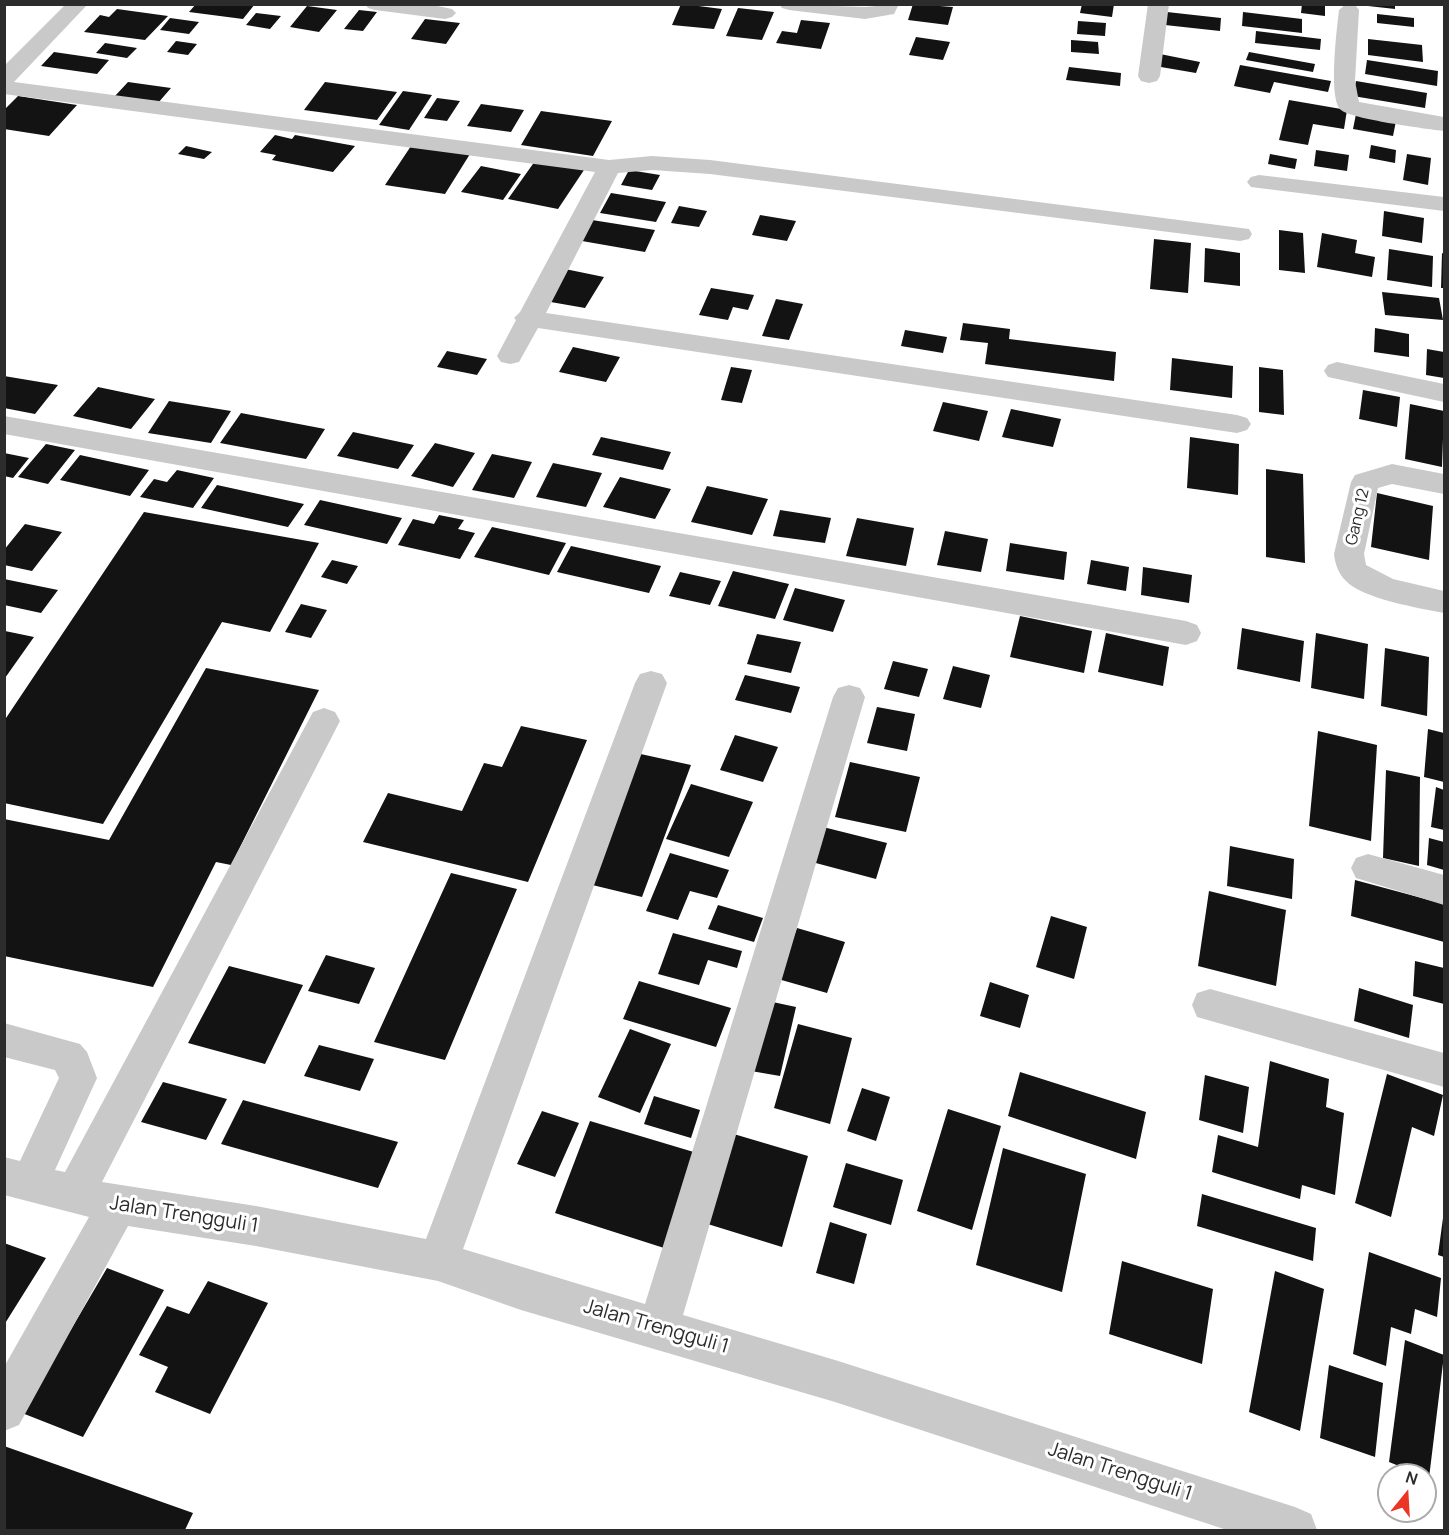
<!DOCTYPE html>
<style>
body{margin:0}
#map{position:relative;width:1449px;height:1535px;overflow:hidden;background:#fff;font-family:Manrope,sans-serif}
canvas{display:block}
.frame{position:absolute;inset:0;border:6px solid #2c2c2c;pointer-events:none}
.north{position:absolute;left:1377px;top:1463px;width:60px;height:60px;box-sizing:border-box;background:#fff;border:2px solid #ababab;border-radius:50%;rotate:18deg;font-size:16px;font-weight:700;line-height:24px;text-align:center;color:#2c2c2c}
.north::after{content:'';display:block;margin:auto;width:21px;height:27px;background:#eb3626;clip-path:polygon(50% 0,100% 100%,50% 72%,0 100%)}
</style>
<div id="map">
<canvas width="1449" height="1535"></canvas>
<div class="frame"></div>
<div class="north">N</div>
</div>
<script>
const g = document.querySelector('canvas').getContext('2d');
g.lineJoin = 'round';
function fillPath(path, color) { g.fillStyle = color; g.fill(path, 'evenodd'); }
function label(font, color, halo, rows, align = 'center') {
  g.font = font + ' Manrope,sans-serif'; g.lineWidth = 6; g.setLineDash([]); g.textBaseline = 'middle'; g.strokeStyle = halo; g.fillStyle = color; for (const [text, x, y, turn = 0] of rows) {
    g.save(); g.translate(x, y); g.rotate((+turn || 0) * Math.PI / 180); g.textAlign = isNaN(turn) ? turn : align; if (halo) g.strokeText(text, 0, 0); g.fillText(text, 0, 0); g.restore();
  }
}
const building = new Path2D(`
 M196,4H255L243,19L189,12Z
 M681,4H683L722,9L714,29L672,25Z
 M913,4L953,7L948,25L908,20Z
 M1082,4H1114L1112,17L1080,13Z
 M1302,4H1325V16L1301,13Z
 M1368,5H1395V9L1368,6Z
 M307,6L337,10L319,32L290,27Z
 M738,8L774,12L762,40L726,36Z
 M117,9L168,16L145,40L84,32L100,15L109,17Z
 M359,10L377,12L363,31L344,29Z
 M1167,12L1221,18L1220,31L1165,25Z
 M1243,12L1302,19V33L1242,26Z
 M256,13L281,16L270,29L246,25Z
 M1377,14L1414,18V27L1377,23Z
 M170,18L199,22L189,34L160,30Z
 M425,19L460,23L446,44L411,39Z
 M801,20L830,23L821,49L776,43L782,31L797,33Z
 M1078,21L1106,23L1105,36L1077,34Z
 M1256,31L1321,39L1320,50L1255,43Z
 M916,37L950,42L943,60L909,55Z
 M1368,39L1422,45L1423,62L1368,55Z
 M1071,40L1098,42L1099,54L1071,52Z
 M176,41L197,44L188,55L167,52Z
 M105,43L137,48L127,58L96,53Z
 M54,52L109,60L97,74L41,66Z
 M1249,52L1315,64L1313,72L1246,60Z
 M1160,54L1200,62L1196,73L1155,66Z
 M1367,60L1438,71L1437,86L1365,74Z
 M1240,65L1331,81L1328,92L1274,82L1270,93L1234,86Z
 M1069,67L1121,73L1120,86L1066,80Z
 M1356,81L1427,93L1425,108L1353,96Z
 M128,82L171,88L158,103L115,96Z
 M325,82L397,92L377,120L304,110Z
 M403,91L432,95L409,130L379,125Z
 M18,96L77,105L49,136L4,129V110Z
 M437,98L460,101L447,121L424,118Z
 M1289,100L1347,110L1344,129L1313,124L1308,145L1279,140Z
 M481,104L524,110L511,132L467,126Z
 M541,111L612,121L593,156L521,145Z
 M1356,114L1396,121L1393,136L1353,129Z
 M275,135L292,139L295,135L355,146L333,172L272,160L276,155L260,152Z
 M1371,145L1396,150L1395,163L1369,158Z
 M186,146L212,152L204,159L178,154Z
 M411,146L470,154L445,194L385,185Z
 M1316,150L1349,155L1347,171L1314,166Z
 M1270,154L1297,159L1295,169L1268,164Z
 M1407,154L1431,158L1428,185L1403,180Z
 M535,161L584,170L558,209L508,199Z
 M481,166L521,174L503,200L461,192Z
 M629,170L660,175L652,190L621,185Z
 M611,193L666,202L656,222L600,213Z
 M679,206L707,211L699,227L671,223Z
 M1384,211L1424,218L1422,243L1382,236Z
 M760,215L796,221L787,241L752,235Z
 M592,220L655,230L645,252L582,241Z
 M1279,230L1303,233L1305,273L1279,270Z
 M1322,233L1357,240L1355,253L1375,257L1372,277L1317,267Z
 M1154,239L1191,243L1188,293L1150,289Z
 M1205,248L1240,253V286L1204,282Z
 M1389,249L1433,256L1432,287L1387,280Z
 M1442,253L1444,254V288H1441Z
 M565,269L604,277L585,308L545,301Z
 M711,288L754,295L748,310L733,307L728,320L699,315Z
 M1382,292L1439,298L1443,320L1385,315Z
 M776,299L803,304L789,340L762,336Z
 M963,323L1010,329L1009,339L1116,352L1114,381L985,364L988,343L960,340Z
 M1375,328L1409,334V357L1374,352Z
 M905,330L947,337L943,353L901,346Z
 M573,347L620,357L606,382L559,372Z
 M1427,349L1444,352V378L1426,375Z
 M447,351L487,359L477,375L437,367Z
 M1172,358L1233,366L1232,398L1170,390Z
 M731,367L752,370L742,403L721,400Z
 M1259,367L1283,370L1284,415L1259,412Z
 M4,376L58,385L35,414L4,408Z
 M98,387L155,399L131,429L73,416Z
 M1363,390L1400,397L1397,427L1359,419Z
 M169,401L231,411L211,443L148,433Z
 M943,402L988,411L979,441L933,431Z
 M1410,404L1444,411L1442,467L1405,459Z
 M1011,409L1061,419L1053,447L1002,437Z
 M241,413L325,429L306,459L220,443Z
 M353,432L414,445L398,469L337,456Z
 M601,437L671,452L663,470L592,455Z
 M1190,437L1239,444L1238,495L1187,488Z
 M435,443L475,453L453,487L411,476Z
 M46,444L75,450L48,484L18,477Z
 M4,453L29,458L13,478L4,476Z
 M492,454L532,462L514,498L472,490Z
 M80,455L149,470L130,496L60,480Z
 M553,463L602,473L586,507L536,497Z
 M1266,469L1303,474L1305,563L1266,557Z
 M177,470L214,478L193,508L140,497L154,479L167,482Z
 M620,477L671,489L655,519L603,507Z
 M217,485L304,504L288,527L201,508Z
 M707,486L768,499L752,535L691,522Z
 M1377,493L1433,506L1429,560L1371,547Z
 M320,500L402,518L387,544L304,525Z
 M780,510L831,518L825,543L773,536Z
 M144,512L319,543L270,632L222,622L103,824L4,803V721Z
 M439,515L464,520L458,529L475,533L460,559L398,545L413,519L434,524Z
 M857,518L914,528L906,566L846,556Z
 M25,524L62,532L32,571L4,565V550Z
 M492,527L566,543L549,575L474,557Z
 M945,531L988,539L981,572L937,565Z
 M1010,543L1067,552L1064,580L1006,571Z
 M571,546L661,566L649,593L557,572Z
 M332,560L358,566L347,584L321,577Z
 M1091,560L1129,567L1126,591L1087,584Z
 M1143,567L1192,575L1189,603L1141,595Z
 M733,571L789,584L775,619L718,606Z
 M680,572L721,581L710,605L669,596Z
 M4,579L58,590L41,613L4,605Z
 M795,588L845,600L833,632L783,620Z
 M301,604L327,610L311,638L285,632Z
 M1020,616L1092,631L1084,673L1010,657Z
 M1242,628L1304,641L1300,682L1237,669Z
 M5,631L34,637L5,678Z
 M1106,633L1169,647L1163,686L1098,672Z
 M1316,633L1368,644L1364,699L1311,688Z
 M757,634L801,642L791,673L747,664Z
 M1385,648L1429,657L1427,716L1381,706Z
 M893,661L928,669L919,697L884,689Z
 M953,666L990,675L981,708L943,699Z
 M206,668L319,690L231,865L216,862L153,987L4,956V819L109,840Z
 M745,675L800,687L791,713L735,700Z
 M877,707L915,714L907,751L867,743Z
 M521,726L587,740L528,882L363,842L388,793L462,811L484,763L502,767Z
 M1428,729L1444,733V782L1424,777Z
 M1318,731L1377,745L1371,841L1309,826Z
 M735,735L778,747L763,782L720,770Z
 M636,753L691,765L642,897L584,883Z
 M850,762L920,777L906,832L835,817Z
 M1386,770L1420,777L1419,866L1383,858Z
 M691,784L753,802L729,857L666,839Z
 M1436,787L1444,790V830L1431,827Z
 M823,827L887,843L876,879L812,862Z
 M1429,838L1444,842V870L1427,865Z
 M1230,846L1294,859L1292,899L1227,886Z
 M670,853L729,870L717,898L690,891L678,920L646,911Z
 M451,873L517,889L445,1060L374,1042Z
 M1355,880L1444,904V942L1351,916Z
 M1209,891L1286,910L1276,986L1198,966Z
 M718,905L763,918L754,942L708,929Z
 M1051,916L1087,927L1074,979L1036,967Z
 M797,928L845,942L827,993L778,979Z
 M673,933L742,951L737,968L708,960L699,985L658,974Z
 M326,955L375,968L359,1004L308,991Z
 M1415,961L1444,968V1004L1413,996Z
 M229,966L303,985L265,1064L188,1043Z
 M639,981L731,1008L716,1047L623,1019Z
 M990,982L1029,995L1020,1028L980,1016Z
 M1359,988L1413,1005L1409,1038L1354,1021Z
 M768,1001L796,1007L780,1076L751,1071Z
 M798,1024L852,1038L830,1124L774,1108Z
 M630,1029L671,1044L640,1113L598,1097Z
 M319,1045L374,1059L360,1091L304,1076Z
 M1270,1061L1329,1079L1326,1107L1344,1113L1335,1195L1302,1185L1300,1199L1212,1172L1218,1135L1258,1147Z
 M1020,1072L1146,1112L1136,1159L1008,1116Z
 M1387,1074L1443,1095L1434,1136L1412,1127L1391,1217L1355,1203Z
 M1205,1075L1249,1087L1243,1133L1199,1120Z
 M163,1082L227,1099L206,1140L141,1122Z
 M862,1088L890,1097L876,1141L847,1131Z
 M654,1096L700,1110L691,1138L644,1124Z
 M243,1100L398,1142L378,1188L221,1144Z
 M948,1109L1001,1126L972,1230L917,1211Z
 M542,1111L579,1123L555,1177L517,1164Z
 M590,1121L697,1153L664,1248L555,1213Z
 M727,1132L808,1156L782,1247L698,1221Z
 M1003,1148L1086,1174L1062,1292L976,1265Z
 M846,1163L903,1180L891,1225L833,1207Z
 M1202,1194L1316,1228L1313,1261L1197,1226Z
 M1443,1218H1444V1257L1438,1255Z
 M830,1222L867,1234L854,1284L816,1273Z
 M4,1243L46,1258L4,1325Z
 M1369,1252L1441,1278L1437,1317L1415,1309L1411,1334L1391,1327L1386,1366L1353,1354Z
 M1122,1261L1213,1289L1202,1364L1109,1334Z
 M107,1268L164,1290L83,1437L22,1413Z
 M1275,1271L1324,1289L1300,1431L1249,1412Z
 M208,1281L268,1303L210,1414L155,1392L168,1367L139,1355L167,1306L189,1314Z
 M1405,1340L1444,1355L1429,1478L1389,1462Z
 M1329,1365L1383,1383L1375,1457L1320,1438Z
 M4,1446L193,1513L185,1530H4Z`);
const minor = new Path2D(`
 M66,4H88L14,82L609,160L652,156L710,160L1249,229L1252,234L1249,239L1240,241L710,174L652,170L618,173L546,313L1237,415L1247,418L1251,424L1247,430L1237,433L538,328L519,362L510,364L501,362L497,356L516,320L514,318L520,312L595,172L4,94V66Z
 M365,4H428L452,9L456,13L452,17L445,19L375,10L368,8Z
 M779,4L865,7L899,4L894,14L865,19L789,10L782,8Z
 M1148,4H1169L1160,76L1157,81L1149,83L1141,81L1138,76Z
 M1346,4L1356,6L1359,10L1355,81L1359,102L1444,117V131C1427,129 1351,119 1341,110C1328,99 1337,28 1339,10Z
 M1259,175L1444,197V211L1251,187L1247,182L1251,177Z
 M1337,362L1444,384V402L1328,377L1324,371L1328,365Z
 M4,416L1186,621L1197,625L1201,633L1197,641L1186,645L4,434Z
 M1392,464L1444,474V494L1392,484L1378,488L1364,554L1366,565L1393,579L1444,591V613C1419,608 1362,599 1345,580C1338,573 1335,563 1334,554L1351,482L1355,475Z
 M651,671L662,674L667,683L463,1249L645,1304L833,697L838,688L849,685L860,688L865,697L683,1315L835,1360L1295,1507L1311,1514L1317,1530H1227L835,1402L521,1310L438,1281L256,1246L128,1226L19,1425L4,1431V1367L89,1217L4,1195V1157L20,1161L59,1078L55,1070L4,1057V1023L80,1044L87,1052L97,1078L55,1170L65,1172L313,712L324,708L335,712L340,721L102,1182L256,1206L426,1239L635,683L640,674Z
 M1368,854L1444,875V905L1356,878L1351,868L1356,858Z
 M1210,989L1444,1053V1087L1197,1017L1192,1005L1197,993Z`);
const streetNames = [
 ["Gang 12",1358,517,-77]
];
const nearStreetnames = [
 ["Jalan Trengguli 1",184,1215,9],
 ["Jalan Trengguli 1",656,1327,16],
 ["Jalan Trengguli 1",1120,1472,18]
];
fillPath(building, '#131313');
fillPath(minor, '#c9c9c9');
label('16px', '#2c2c2c', '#fff', streetNames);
label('20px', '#2c2c2c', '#fff', nearStreetnames);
</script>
